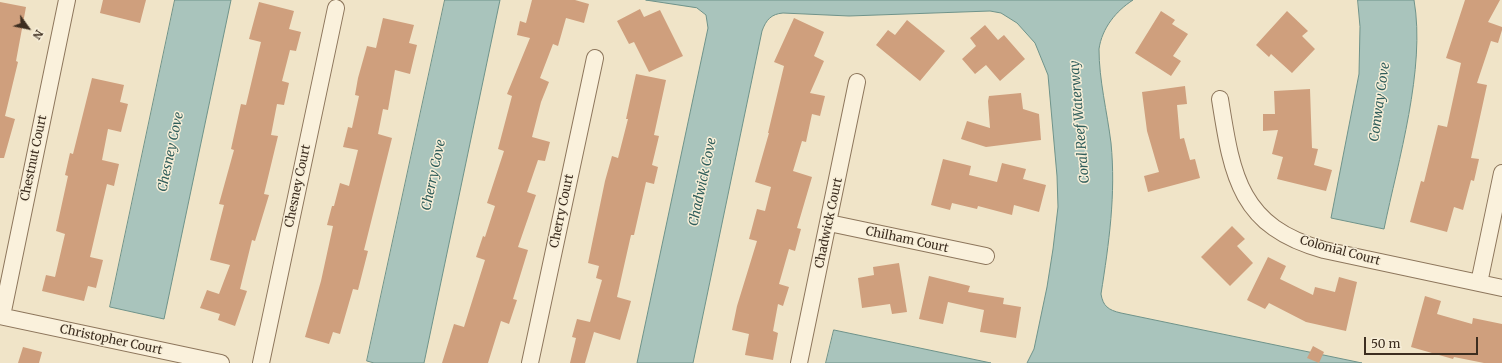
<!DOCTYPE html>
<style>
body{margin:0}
#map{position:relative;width:1502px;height:363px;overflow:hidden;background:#f0e4c8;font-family:Merriweather,serif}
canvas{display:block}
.north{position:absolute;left:8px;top:8px;width:40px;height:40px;-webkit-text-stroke:3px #f7eed8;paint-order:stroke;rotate:123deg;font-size:11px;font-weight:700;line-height:16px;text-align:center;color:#3d2e20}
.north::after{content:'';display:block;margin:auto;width:14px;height:18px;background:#3d2e20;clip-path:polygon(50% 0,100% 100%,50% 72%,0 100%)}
.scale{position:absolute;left:1364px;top:337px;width:114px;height:18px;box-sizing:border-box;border:2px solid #3d2e20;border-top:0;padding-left:5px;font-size:12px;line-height:14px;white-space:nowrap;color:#3d2e20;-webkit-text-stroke:3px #f7eed8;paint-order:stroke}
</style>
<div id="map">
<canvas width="1502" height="363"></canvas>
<div class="north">N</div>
<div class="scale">50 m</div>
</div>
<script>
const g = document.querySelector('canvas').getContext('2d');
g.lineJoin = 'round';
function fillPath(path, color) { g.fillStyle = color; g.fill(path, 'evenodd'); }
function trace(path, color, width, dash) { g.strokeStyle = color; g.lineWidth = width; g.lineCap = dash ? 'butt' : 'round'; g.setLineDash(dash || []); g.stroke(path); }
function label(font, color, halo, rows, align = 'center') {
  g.font = font + ' Merriweather,serif'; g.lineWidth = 3; g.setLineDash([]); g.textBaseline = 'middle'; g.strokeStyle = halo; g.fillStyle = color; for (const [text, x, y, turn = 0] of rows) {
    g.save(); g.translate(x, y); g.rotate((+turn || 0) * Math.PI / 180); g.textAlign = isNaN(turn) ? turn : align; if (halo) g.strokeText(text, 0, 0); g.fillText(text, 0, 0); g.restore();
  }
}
const water = new Path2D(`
 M175,0H231L164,319L110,307Z
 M445,0H500L424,363H374L367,361Z
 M646,0H1133C1116,11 1102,28 1099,49C1099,80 1107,111 1111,143C1116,194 1109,243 1101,294C1103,306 1108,310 1121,313L1362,363H1027L1034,349L1047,287L1053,249L1058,207L1057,176L1048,75L1035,43L1017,23L1001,13L990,11L849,16L783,13C771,14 766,20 762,31L693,363H637L708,28L706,15L697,8Z
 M1358,0H1414C1426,68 1398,161 1384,229L1331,218L1359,74L1360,27Z
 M834,330L991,363H826Z`);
const building = new Path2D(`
 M103,0H146L140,23L100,13Z
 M532,0H575L589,4L584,23L566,18L558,46L553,44L540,78L549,82L541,102L532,137L550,142L545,161L538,160L527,192L536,195L518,247L528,250L513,299L517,300L509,324L501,321L488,363H442L454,324L464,327L485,260L476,257L483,236L485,237L495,206L487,203L504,151L498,149L512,96L507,94L530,38L517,35L520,21L526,23Z
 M1465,0H1500L1488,22L1502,27V30L1498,43L1491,41L1477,83L1487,85L1471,158L1479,159L1474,181L1471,180L1463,210L1454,207L1447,232L1410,222L1421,181L1424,182L1438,125L1447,127L1461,63L1446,58Z
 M0,2L26,7L16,61L18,62L5,116L15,119L4,158H0Z
 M259,2L294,11L289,29L301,32L296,51L290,50L282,81L289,83L284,105L277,104L271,135L278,136L264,194L269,195L255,241L252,240L240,289L247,291L235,326L218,320L220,314L200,308L207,290L219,294L230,265L210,260L224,205L219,204L234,150L231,149L241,104L246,105L261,42L249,39Z
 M640,9L644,17L660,10L683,56L649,72L634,42L629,44L617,21Z
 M1161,11L1175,20L1172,24L1188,34L1173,56L1181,61L1171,76L1135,53Z
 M1287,11L1308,31L1302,36L1315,49L1292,73L1271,54L1269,57L1256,45Z
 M383,18L414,25L409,43L417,45L410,74L395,70L388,110L383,109L378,134L392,138L364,250L368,251L358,290L353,289L340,334L333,332L329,344L305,337L321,281L333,226L327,225L332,206H334L340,183L349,186L358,150L343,147L348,127L352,128L359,96L355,95L358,78L367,46L376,48Z
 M794,18L824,32L814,56L824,61L810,93L825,96L820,116L812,114L806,142L802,141L793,171L812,177L797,228L801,229L795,251L789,249L779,284L789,287L783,306L778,304L773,331L778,333L773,360L745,355L749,334L732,330L737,306L757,241L749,239L757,209L765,211L771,187L755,182L769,133H768L784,66L774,62Z
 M907,20L945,51L920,81L876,45L888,30L895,35Z
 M985,25L998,40L1004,35L1025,59L1000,81L986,65L975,74L962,59L976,46L970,38Z
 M636,74L666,80L654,135L659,136L652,165L658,167L654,184L646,182L634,235H631L617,297L631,301L620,340L594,332L585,363H570L576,338L572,337L577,319L590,322L602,280L596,278L599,266L588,263L605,181L612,156L618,158L628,119H626Z
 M92,78L124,85L120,102L128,104L121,132L108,129L102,160L119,164L114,186L107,184L90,257L103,260L96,288L88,286L84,301L42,291L46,275L55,277L65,234L56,231L68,176L65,175L70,153L73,154Z
 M1185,86L1187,104L1177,105L1180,139L1184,138L1190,160L1195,159L1200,178L1148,192L1144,176L1159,172L1147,131L1142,92Z
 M1310,89L1312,148L1318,149L1314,165L1332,170L1326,191L1277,179L1283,157L1272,154L1278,130L1263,131V114H1275L1274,91Z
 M1021,93L1023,109L1039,114L1041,140L986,147L961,139L967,121L990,128L988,101L989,96Z
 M943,159L971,166L969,175L997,182L1002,163L1026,169L1023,179L1046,185L1039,212L1014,205L1012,215L978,206L977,209L952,203L950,210L931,205Z
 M1232,226L1245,239L1237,246L1253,263L1230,286L1201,257Z
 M1268,257L1286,266L1280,279L1313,295L1315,287L1335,292L1339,277L1357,282L1346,331L1306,322L1269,303L1265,309L1247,300Z
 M899,263L907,312L892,314L890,304L862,308L858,278L874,275L873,267Z
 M929,276L970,286L968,292L1004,298L1003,304L1021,307L1016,338L980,332L984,310L948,302L943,324L919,319Z
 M1425,296L1441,301L1437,314L1472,324L1473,318L1502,324V363H1484L1454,357L1453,359L1411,347Z
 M1313,346L1324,352L1319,363L1307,358Z
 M23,347L42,352L39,363H18Z`);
const minor = new Path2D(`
 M1220,99C1232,175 1239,227 1324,250L1502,288
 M829,223L986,256
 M1479,283L1502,173
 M0,316L221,363
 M2,316L67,0
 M261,363L336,8
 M530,363L595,58
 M799,363L857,82`);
const streetNames = [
 ["Chestnut Court",34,158,-78],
 ["Chesney Court",298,186,-78],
 ["Cherry Court",562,211,-78],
 ["Chadwick Court",829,223,-78],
 ["Chilham Court",907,240,12],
 ["Colonial Court",1340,251,15],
 ["Christopher Court",111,340,12]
];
const waterNames = [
 ["Conway Cove",1380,102,-82],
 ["Coral Reef Waterway",1080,122,-95],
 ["Chesney Cove",171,152,-78],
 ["Cherry Cove",434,175,-78],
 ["Chadwick Cove",703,182,-78]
];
fillPath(water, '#a9c4bc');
trace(water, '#6f938a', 1);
fillPath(building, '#cf9f7d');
trace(minor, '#8d765c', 18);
trace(minor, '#faf1dc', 16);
label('12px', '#3d2e20', '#f7eed8', streetNames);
label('italic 13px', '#2f5d5a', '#f7eed8', waterNames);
</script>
